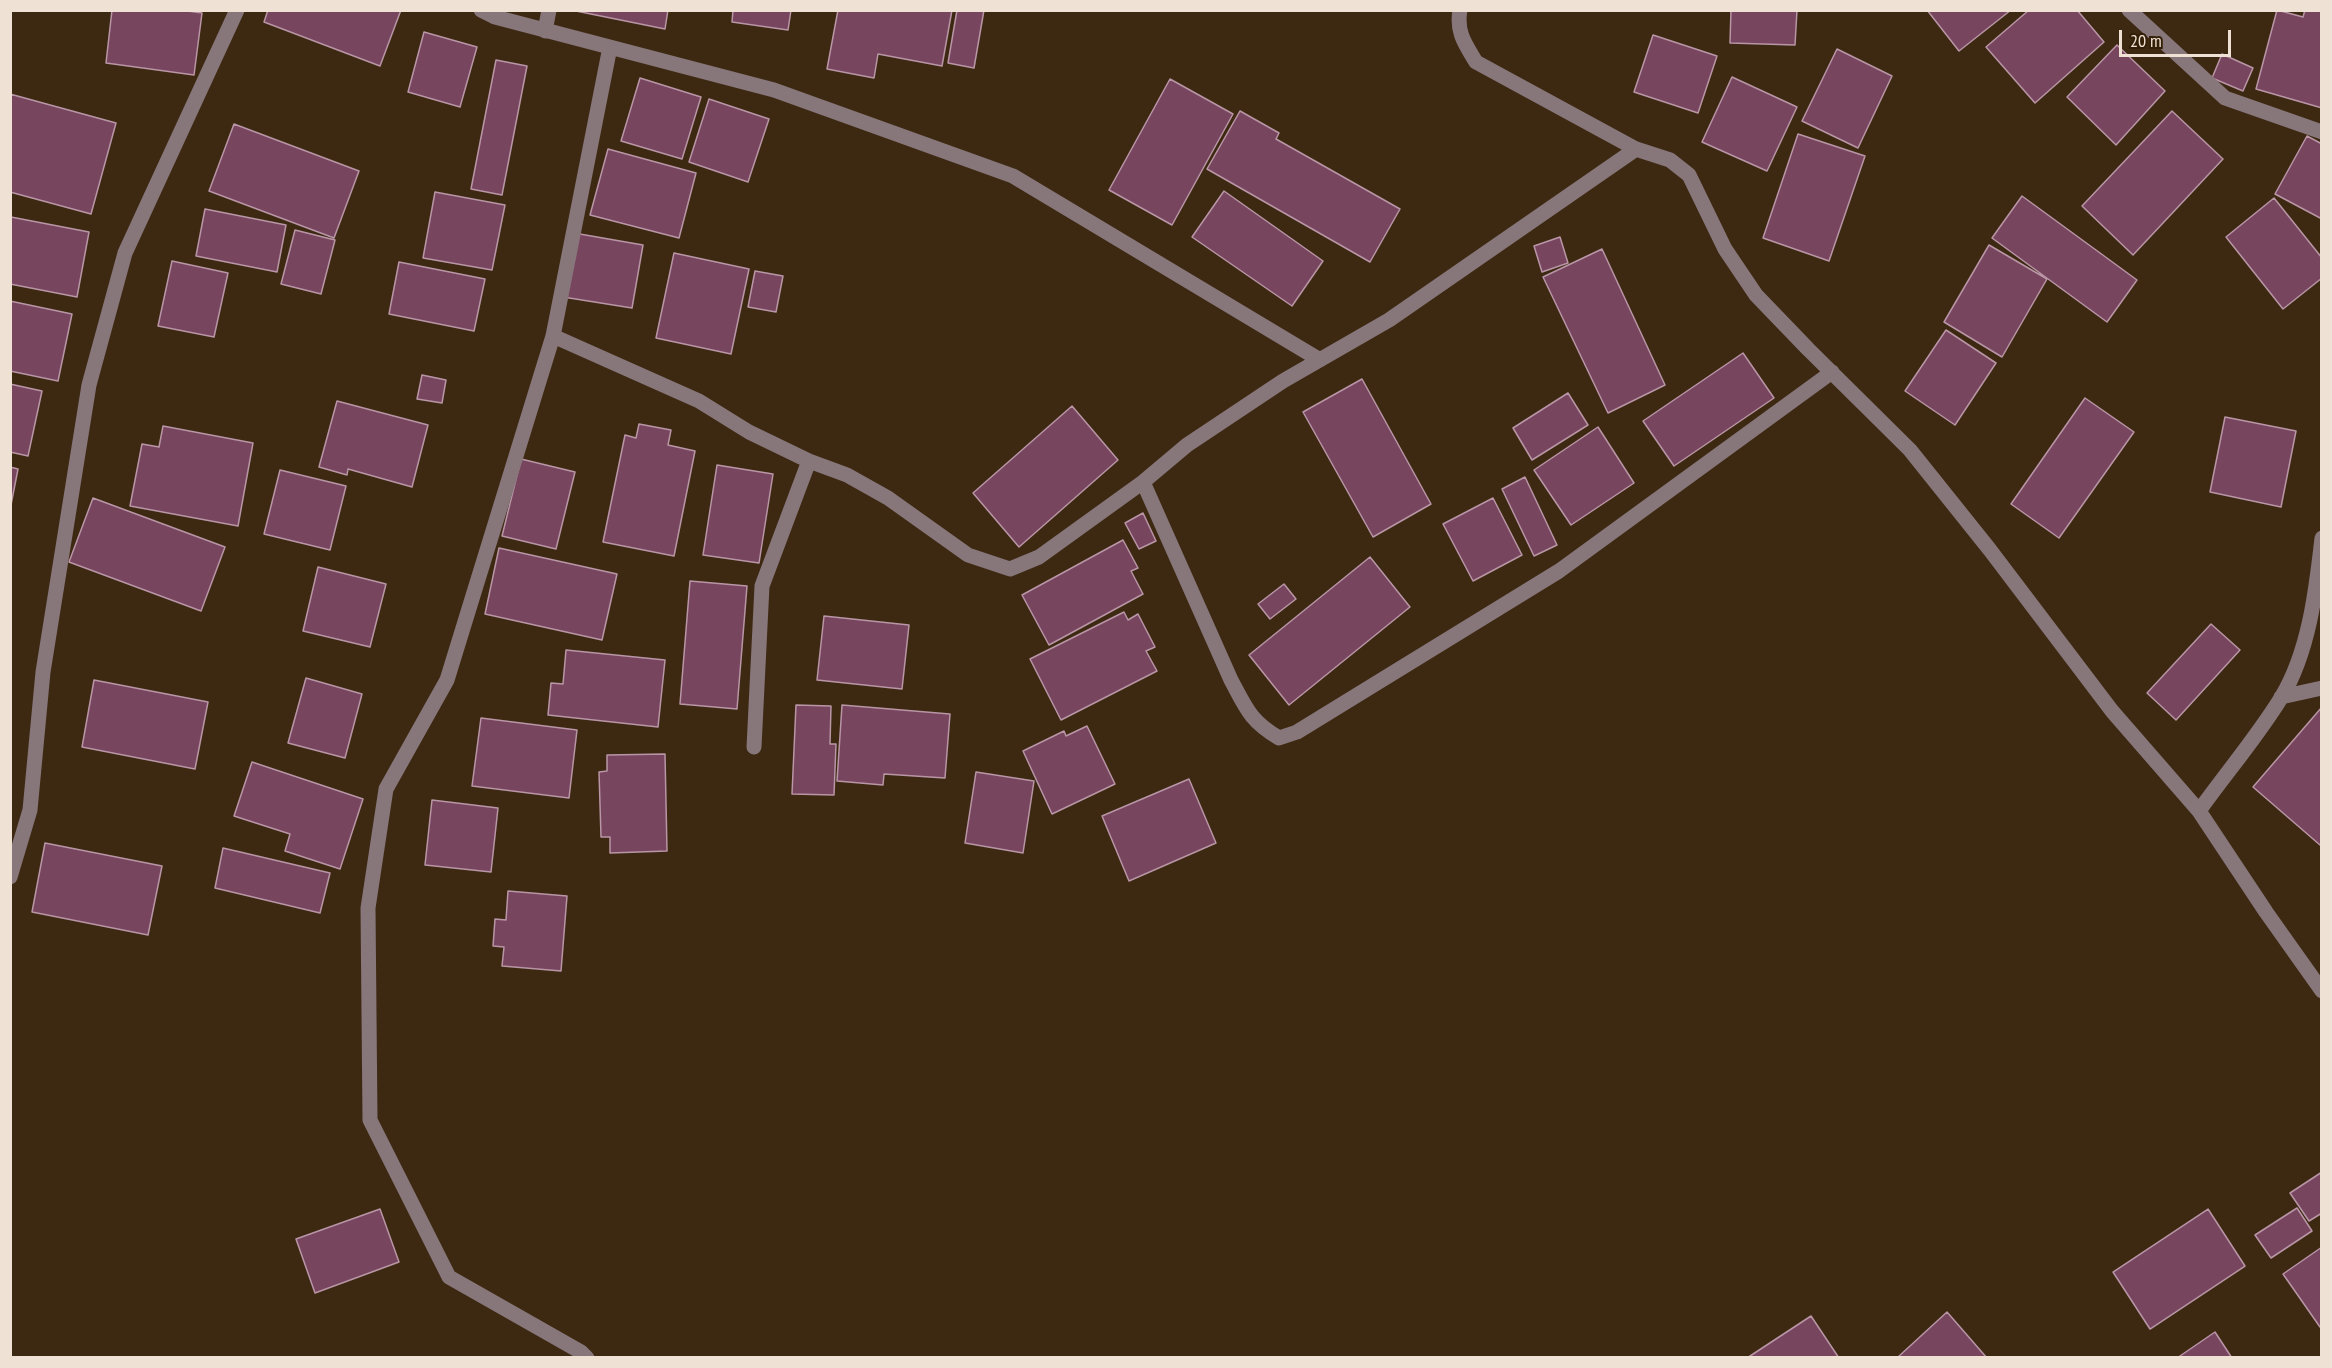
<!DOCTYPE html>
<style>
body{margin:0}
#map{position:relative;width:2332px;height:1368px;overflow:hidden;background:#3d2912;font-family:"PT Sans Narrow",sans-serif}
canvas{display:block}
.frame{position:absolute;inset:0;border:12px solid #efe1d4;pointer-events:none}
.scale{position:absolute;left:2119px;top:30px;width:112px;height:27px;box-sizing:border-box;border:3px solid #efe1d4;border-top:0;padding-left:8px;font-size:18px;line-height:21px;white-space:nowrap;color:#efe1d4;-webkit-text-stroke:4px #331f07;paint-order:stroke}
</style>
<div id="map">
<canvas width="2332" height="1368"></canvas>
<div class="frame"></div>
<div class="scale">20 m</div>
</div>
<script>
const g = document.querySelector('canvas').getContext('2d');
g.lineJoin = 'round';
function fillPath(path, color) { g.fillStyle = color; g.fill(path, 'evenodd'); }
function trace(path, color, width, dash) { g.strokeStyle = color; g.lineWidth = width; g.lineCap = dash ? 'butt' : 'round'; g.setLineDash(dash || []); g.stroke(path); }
const building = new Path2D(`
 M112,10H181L202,13L194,75L106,63Z
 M268,10H401L380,66L264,22Z
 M571,10H668L665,29Z
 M733,10H791L788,30L732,22Z
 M838,10H952L942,66L878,54L874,78L827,69Z
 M957,10H984L974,68L948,63Z
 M1731,10H1797L1795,45L1730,43Z
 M1927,10H2011L1959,51Z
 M2029,10H2077L2104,42L2035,103L1986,47Z
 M2277,10L2303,17L2305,10H2322V108L2256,89Z
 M424,32L477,47L460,107L408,92Z
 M1653,35L1717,56L1698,113L1634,92Z
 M2117,45L2165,91L2116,145L2067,97Z
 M1837,49L1892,76L1858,148L1802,121Z
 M2222,54L2253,68L2243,91L2212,78Z
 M496,60L527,66L502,195L471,189Z
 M1732,77L1797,107L1767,171L1702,142Z
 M640,78L701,97L682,159L621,141Z
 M1170,79L1233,114L1172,225L1109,190Z
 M10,94L116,123L91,214L10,192Z
 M709,99L769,119L748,182L689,162Z
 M1240,111L1279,133L1276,139L1400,209L1370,262L1207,169Z
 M2172,111L2223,159L2133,255L2082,206Z
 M234,124L359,171L334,238L209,191Z
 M1798,134L1865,156L1829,261L1763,238Z
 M2307,136L2322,144V219L2275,194Z
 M608,149L696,173L679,238L590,215Z
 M1224,191L1323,261L1292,306L1192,237Z
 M435,192L505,205L492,270L423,258Z
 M2022,196L2137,280L2107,322L1992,238Z
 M2274,198L2322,258V278L2283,309L2226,237Z
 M205,209L286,225L277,272L196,256Z
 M11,217L89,232L77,297L10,284Z
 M295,230L335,240L321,294L281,284Z
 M574,233L643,245L632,308L563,297Z
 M1560,237L1568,263L1542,272L1534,246Z
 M1989,245L2047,279L2002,357L1944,322Z
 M1602,249L1665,385L1608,413L1543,277Z
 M674,253L749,269L731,354L656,338Z
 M172,261L228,273L214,337L158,326Z
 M399,262L485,279L474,331L389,314Z
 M755,271L783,276L776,312L748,307Z
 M10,301L72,314L58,381L10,371Z
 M1946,330L1996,363L1955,425L1905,391Z
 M1743,353L1774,398L1674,466L1643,421Z
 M422,375L446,380L442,403L417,399Z
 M1362,379L1431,504L1373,537L1303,412Z
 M10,384L42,391L28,456L10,452Z
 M1568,393L1588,425L1532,460L1513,428Z
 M2085,398L2134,432L2059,538L2011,504Z
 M337,401L428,425L412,487L348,469L347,475L319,467Z
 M1072,406L1118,460L1019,547L973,493Z
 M2225,417L2296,431L2281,507L2210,492Z
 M639,424L671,430L668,445L695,451L674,556L603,542L625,435L636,438Z
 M163,426L253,443L238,526L130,506L142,444L159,447Z
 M1598,427L1634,483L1571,525L1534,470Z
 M521,459L575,472L556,549L502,536Z
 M717,465L773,474L759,563L703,555Z
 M10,467L18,469L10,510Z
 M280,470L346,486L330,550L264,534Z
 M1525,477L1557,545L1534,556L1502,489Z
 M93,498L225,547L201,611L69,562Z
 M1493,498L1522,555L1473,581L1443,524Z
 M1143,513L1156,541L1139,549L1125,523Z
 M1123,540L1138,568L1131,571L1143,594L1049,645L1022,595Z
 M499,548L617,574L602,640L485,614Z
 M1370,557L1410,607L1289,705L1249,655Z
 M318,567L386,584L370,647L303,631Z
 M690,581L747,586L737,709L680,704Z
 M1284,584L1296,599L1270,619L1258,604Z
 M1124,612L1128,620L1138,614L1155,647L1146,651L1157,671L1061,720L1030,659Z
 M824,616L909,625L902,689L817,680Z
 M2211,624L2240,650L2176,720L2147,693Z
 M566,650L665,660L658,727L548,715L551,683L563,684Z
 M306,678L362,694L345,758L288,743Z
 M94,680L208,702L195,769L82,747Z
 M796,705L831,706L830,744H836L834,795L792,794Z
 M842,705L950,714L945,778L884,774L883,785L837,781Z
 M2322,707V843L2320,845L2253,787Z
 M481,718L577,730L569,798L472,786Z
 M1087,726L1115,784L1052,814L1023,751L1064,731L1066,736Z
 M665,754L667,851L610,853V837H601L599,772L607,771V755Z
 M252,762L363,799L340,869L285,851L290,834L234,816Z
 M976,772L1034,781L1023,853L965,843Z
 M1189,779L1216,843L1129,881L1102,816Z
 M432,800L498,808L491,872L425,865Z
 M45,843L162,866L148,935L32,912Z
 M223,848L330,873L320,913L215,888Z
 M508,891L567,896L561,971L502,966L504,947L493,946L495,919L506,920Z
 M2322,1172V1213L2309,1221L2290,1193Z
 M2297,1208L2312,1231L2271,1258L2255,1235Z
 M380,1209L399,1262L315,1293L296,1239Z
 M2208,1209L2245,1266L2150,1329L2113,1272Z
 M2322,1247V1326L2320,1327L2283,1274Z
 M1947,1312L1987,1358H1898V1357Z
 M1811,1316L1839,1358H1747Z
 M2215,1332L2232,1358H2177Z`);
const minor = new Path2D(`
 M481,10L495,17L774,90L1013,176L1320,360
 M1460,10C1456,32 1465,44 1476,62L1636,149L1670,160L1689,175L1725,249L1756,295L1808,349L1910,450L1990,550L2112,711L2199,811L2266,912L2322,991
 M2129,10L2225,98L2322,132
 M545,31L549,10
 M553,336L699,401L749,432L809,461L847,475L888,498L968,555L1010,569L1039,557L1143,482L1187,445L1283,381L1389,320L1636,149
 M1143,482L1231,680C1246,708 1250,721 1279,738L1297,732L1559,571L1832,372
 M2281,697L2322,688
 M754,747L762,586L809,461
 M2199,811C2226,773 2257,737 2281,698C2309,652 2316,591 2322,538
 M10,877L30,810L43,672L89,385L125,253L237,10
 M587,1358L581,1352L449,1277L370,1120L368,908L386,789L447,680L553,336L610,47`);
fillPath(building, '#78455f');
trace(building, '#b996a6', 1.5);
trace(minor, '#87767a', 15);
</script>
